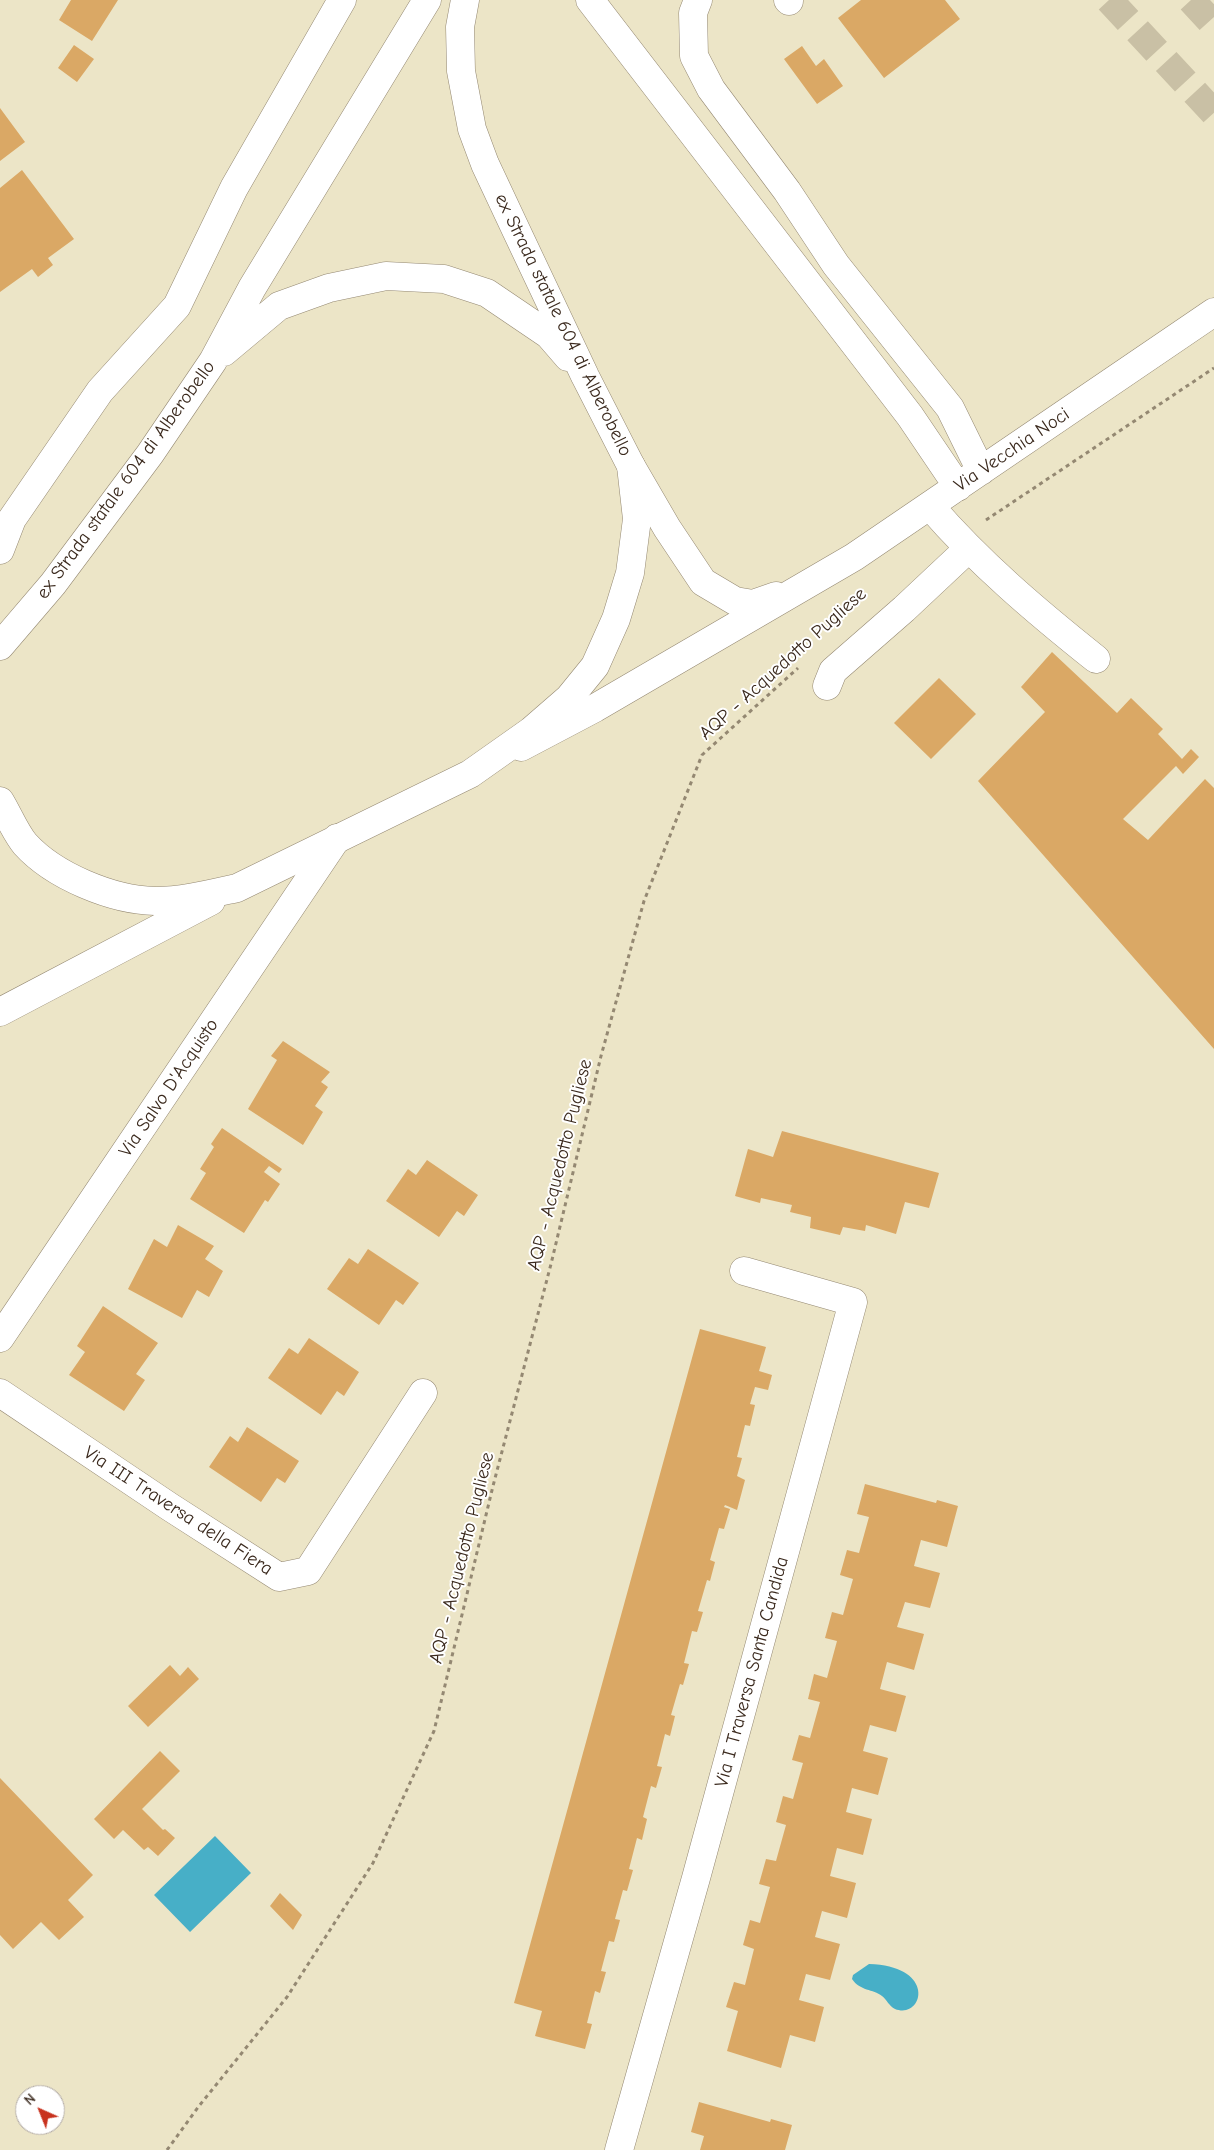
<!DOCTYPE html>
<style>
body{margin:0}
#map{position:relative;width:1214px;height:2150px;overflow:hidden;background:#ece5c7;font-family:"Comic Neue",sans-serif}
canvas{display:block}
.north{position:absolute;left:15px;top:2085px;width:50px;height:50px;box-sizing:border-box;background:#fff;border:1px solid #b1aaa5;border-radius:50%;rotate:316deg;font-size:14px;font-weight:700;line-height:20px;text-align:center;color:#3b2a1e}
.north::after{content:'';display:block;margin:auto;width:18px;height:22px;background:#c8321e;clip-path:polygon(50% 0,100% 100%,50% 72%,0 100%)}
</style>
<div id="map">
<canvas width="1214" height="2150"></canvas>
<div class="north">N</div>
</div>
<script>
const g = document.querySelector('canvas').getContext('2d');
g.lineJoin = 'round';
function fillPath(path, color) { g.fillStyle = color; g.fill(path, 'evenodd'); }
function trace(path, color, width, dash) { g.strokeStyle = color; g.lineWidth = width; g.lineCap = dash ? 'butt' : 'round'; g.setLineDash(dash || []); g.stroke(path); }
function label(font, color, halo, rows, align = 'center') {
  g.font = font + ' "Comic Neue",sans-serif'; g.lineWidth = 4; g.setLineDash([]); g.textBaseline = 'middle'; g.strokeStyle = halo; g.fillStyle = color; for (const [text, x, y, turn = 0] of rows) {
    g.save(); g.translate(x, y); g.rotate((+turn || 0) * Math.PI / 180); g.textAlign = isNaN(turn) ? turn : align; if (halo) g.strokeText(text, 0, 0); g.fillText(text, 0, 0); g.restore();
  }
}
const water = new Path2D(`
 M215,1836L251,1873L190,1932L154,1895Z
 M869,1964C938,1966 923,2020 895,2009C889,2006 887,2000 882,1996C873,1989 860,1991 852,1979L853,1975Z`);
const building = new Path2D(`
 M71,0H118L92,41L59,20Z
 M861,0H945L960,19L884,78L838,18Z
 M74,45L94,59L77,82L58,68Z
 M802,46L816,66L824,59L843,86L817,104L784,59Z
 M0,108L25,142L0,161Z
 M22,170L74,239L48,258L53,265L38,277L32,269L0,292V188Z
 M1052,652L1117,713L1131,698L1163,729L1158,734L1182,759L1191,749L1199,757L1183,774L1176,766L1123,819L1148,840L1205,779L1214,788V1049L978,781L1045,712L1021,687Z
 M939,678L976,714L931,759L894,723Z
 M283,1041L330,1072L321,1082L328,1087L315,1106L323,1112L303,1145L248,1109L277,1060L271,1056Z
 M222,1128L282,1169L279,1173L269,1166L264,1172L280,1184L268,1202L265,1200L244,1233L190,1199L206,1173L200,1169L214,1147L211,1144Z
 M782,1131L939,1173L929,1208L905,1202L896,1234L866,1225L865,1231L843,1227L840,1235L810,1228L811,1217L790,1212L792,1205L761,1198L760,1203L735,1196L748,1149L773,1157Z
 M427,1160L478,1195L464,1216L457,1211L439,1237L386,1201L408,1169L416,1175Z
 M178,1225L214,1246L205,1259L223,1271L209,1297L197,1290L182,1318L128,1289L154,1239L167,1247Z
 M368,1249L419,1283L403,1305L396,1300L379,1325L327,1289L349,1258L358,1264Z
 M103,1306L158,1343L136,1374L145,1380L124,1411L69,1375L85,1352L77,1346Z
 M700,1329L766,1347L759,1371L772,1375L768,1390L755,1387L750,1404L755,1405L750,1426L745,1425L737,1457L742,1458L737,1476L745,1480L737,1510L725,1505L724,1507L730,1509L724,1529L719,1528L710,1560L715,1562L710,1581L707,1580L698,1611L703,1612L697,1632L692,1631L684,1663L689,1664L683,1685L680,1684L671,1715L675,1716L670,1736L665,1734L657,1766L662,1767L656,1788L651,1786L643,1817L647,1819L642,1840L637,1838L629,1869L633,1870L627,1891L623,1890L615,1919L620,1920L614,1942L609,1941L601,1971L606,1972L600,1993L595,1991L587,2023L592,2024L585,2049L535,2036L542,2011L514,2003Z
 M309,1338L359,1372L344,1396L337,1391L321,1415L268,1378L289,1348L298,1354Z
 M247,1427L299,1461L285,1483L277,1478L261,1502L209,1467L230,1436L238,1442Z
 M865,1484L936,1503L937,1500L958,1506L947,1547L921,1540L914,1566L940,1573L930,1608L905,1602L897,1627L924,1634L914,1670L887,1662L880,1689L906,1696L896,1732L870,1725L863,1751L888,1758L878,1795L852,1788L846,1812L872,1819L863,1855L837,1848L830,1876L856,1883L847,1918L822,1911L815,1937L840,1944L830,1980L806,1974L799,2000L824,2007L815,2042L790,2035L781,2068L727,2051L738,2011L726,2007L734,1982L745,1985L754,1949L743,1945L750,1920L760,1923L770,1887L759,1884L766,1859L776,1861L786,1825L776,1822L783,1796L793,1799L803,1763L792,1760L799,1735L810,1738L820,1702L808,1699L814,1674L827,1678L837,1641L825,1638L832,1612L843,1615L853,1579L840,1575L847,1550L859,1553L869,1517L857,1514Z
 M170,1665L180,1676L188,1667L199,1679L148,1727L128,1706Z
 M160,1751L180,1771L142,1809L163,1830L165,1829L175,1838L158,1856L148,1847L144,1850L123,1830L114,1839L94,1819Z
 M0,1778L93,1875L68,1900L84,1917L59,1940L41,1922L13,1949L0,1935Z
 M280,1893L302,1915L293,1930L270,1906Z
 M699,2102L770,2122L771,2119L792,2125L785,2150H700L704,2136L691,2132Z`);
const highwayTunnel = new Path2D(`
 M1109,0L1214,113
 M1191,0L1214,25`);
const path = new Path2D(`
 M986,520L1214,368
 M167,2150L199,2106L287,1997L373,1863L434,1731L493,1486L551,1264L601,1056L644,901L702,755L798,668`);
const minor = new Path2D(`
 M590,0L910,416L958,487
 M698,0L693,13L694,56L711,89L787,191L836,265L950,408L981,471
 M788,0L789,1
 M631,466L667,528L703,582L735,601L753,604L776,596
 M930,506C979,563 1037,612 1096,659
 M0,550L12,519L100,391L177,306L234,188L342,0
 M827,686L833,671L904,609L969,548
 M521,747L595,708L854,557L1214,312
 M0,1338L337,838
 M0,1393L170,1507L279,1577L308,1571L423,1393
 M619,2150L696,1878L853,1302L744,1271`);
const major = new Path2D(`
 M224,352L279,306L329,288L386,276L444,279L487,293L549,335L568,357
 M0,646L53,584L150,454L213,361L252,288L427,0
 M0,801C8,814 15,832 25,844C54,876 112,900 155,901C183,901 210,894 237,888L470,774L531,731L569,698L595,666L616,619L630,573L637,519L631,466L585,376L516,230L485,164L472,129L461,71L460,27L465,0
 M0,1012L211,901`);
const streetNames = [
 ["ex Strada statale 604 di Alberobello",563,325,64],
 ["Via Vecchia Noci",1012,450,-34],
 ["ex Strada statale 604 di Alberobello",126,480,-54],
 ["AQP - Acquedotto Pugliese",783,664,-42],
 ["Via Salvo D'Acquisto",169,1088,-56],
 ["AQP - Acquedotto Pugliese",560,1165,-76],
 ["Via III Traversa della Fiera",178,1511,33],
 ["AQP - Acquedotto Pugliese",462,1558,-76],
 ["Via I Traversa Santa Candida",752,1672,-75]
];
fillPath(water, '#47afc7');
fillPath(building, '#daa865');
trace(highwayTunnel, '#c9c0a5', 28, [28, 14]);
trace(minor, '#948872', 29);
trace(major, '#948872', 29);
trace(path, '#948872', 3, [4, 4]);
trace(minor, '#fff', 28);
trace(major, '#fff', 28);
label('19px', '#3b2a1e', '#fff', streetNames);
</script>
